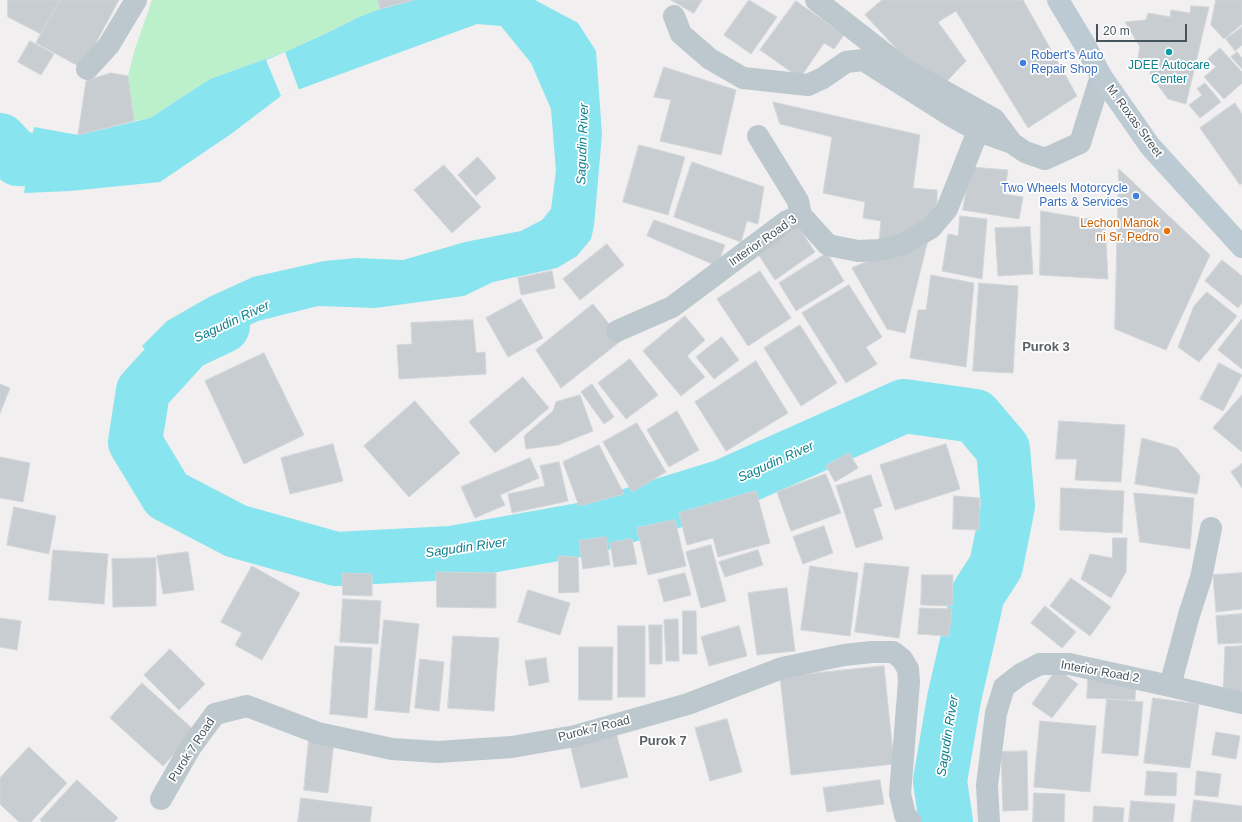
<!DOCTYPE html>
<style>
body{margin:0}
#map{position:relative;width:1242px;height:822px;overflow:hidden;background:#f1efef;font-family:Helvetica,sans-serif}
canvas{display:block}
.scale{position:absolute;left:1096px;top:24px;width:91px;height:18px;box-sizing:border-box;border:2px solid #46555d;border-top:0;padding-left:5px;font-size:12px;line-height:14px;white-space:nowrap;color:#46555d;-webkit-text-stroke:3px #fff;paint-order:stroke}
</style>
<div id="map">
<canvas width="1242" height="822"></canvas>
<div class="scale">20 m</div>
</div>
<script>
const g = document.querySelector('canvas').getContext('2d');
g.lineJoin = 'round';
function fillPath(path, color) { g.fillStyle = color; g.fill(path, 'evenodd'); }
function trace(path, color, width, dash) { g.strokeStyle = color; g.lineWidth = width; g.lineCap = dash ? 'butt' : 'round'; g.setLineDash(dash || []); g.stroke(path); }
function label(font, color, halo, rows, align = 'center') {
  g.font = font + ' Helvetica,sans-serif'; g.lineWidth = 3.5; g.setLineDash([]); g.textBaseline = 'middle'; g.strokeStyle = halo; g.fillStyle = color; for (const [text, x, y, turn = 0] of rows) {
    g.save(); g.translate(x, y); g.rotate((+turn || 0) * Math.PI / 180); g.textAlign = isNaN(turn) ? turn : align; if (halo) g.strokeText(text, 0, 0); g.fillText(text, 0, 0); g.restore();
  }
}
const green = new Path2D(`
 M152,0H378L380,9L359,17L325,34L285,52L210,79L150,118L134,121L128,76L135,49Z`);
const water = new Path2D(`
 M414,0H535L578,23L596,51L602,134L594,226L591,239L577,256L557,268L493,282L464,296L375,308L318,306L258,321L210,344L168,374L142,346L167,321L209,297L253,277L324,261L357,258L403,260L465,242L521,231L542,220L551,209L556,171L551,109L531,63L501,26L477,24L281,96L231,134L160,182L70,191L24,193L34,127L78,135L150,118L210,79L285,52L325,34L359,17L380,9Z`);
const pier = new Path2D(`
 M285,52L299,90L281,96L266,60Z`);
const river = new Path2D(`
 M0,140L18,159L83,162L104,158
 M223,326L187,343L143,391L135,442L167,495L236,531L336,559L451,553L585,529L724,486L904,406L975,416L1003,449L1008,506L996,566L978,594L954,699L940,781L946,822`);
const building = new Path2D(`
 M8,0H60L41,34L8,17Z
 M60,0H119L82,68L36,43Z
 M378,0H414L380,9Z
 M671,0H702L694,13Z
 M749,0L777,17L751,54L724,35Z
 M882,0H1023L1077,96L1028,128L956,11L938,22L966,61L947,81L913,66L865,15Z
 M1216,0H1242V24L1224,39L1211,25Z
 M796,1L844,35L834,49L824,43L800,78L760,50Z
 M1191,6L1209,7L1186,104L1168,99L1150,74L1151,59L1138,58L1140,47L1125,22L1146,20L1148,13L1170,17L1171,10L1190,13Z
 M1242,27V45L1235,51L1226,39Z
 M30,41L54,54L41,75L18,62Z
 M1220,48L1242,72V83L1224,99L1204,77L1216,67L1208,59Z
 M1237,52L1242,58V69L1231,57Z
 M664,67L736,90L721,155L660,141L671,100L654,97Z
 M111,73L128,76L134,121L78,135L86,81Z
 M1205,83L1221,102L1200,118L1189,105L1202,95L1197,89Z
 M773,102L920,135L913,188L937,190V203L924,224L905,236L879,241L881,221L863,218L865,202L823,193L832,137L780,124Z
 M1235,103L1242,114V183L1240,185L1200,128Z
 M639,145L685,157L668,215L623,202Z
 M478,157L496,178L476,196L458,175Z
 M692,162L764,187L758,224L747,221L741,242L674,217Z
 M444,165L481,207L452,233L414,190Z
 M970,167L1008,170L1004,194L1023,197L1019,219L963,210Z
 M1119,169L1210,255L1166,350L1115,329Z
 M1041,211L1105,222L1108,279L1040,275Z
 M960,216L987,219L982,279L942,271L948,234L958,236Z
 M654,220L725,245L717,266L647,236Z
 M798,227L815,252L775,280L758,254Z
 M1030,227L1033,274L998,276L995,228Z
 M929,236L905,333L887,329L852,268Z
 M607,244L624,265L580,300L563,279Z
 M827,253L844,281L796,311L779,283Z
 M1222,260L1242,276V303L1238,308L1205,281Z
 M552,271L555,288L521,295L518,278Z
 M760,271L791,318L748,346L717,299Z
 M931,275L974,283L966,367L910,358L918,310H926Z
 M979,283L1018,286L1013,373L973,371Z
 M849,285L882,337L866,347L877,364L846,383L802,313Z
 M1207,292L1237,316L1199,362L1178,347L1194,306Z
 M521,299L543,338L508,357L486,318Z
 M593,304L622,340L561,388L536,350Z
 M685,316L705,340L687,356L705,377L681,396L643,351Z
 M1242,319V369L1218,350Z
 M473,320L476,353L485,352L486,374L399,379L397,345L412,344L411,323Z
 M800,325L837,383L801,406L764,348Z
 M722,337L739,360L714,379L696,357Z
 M264,353L304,435L244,464L205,381Z
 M630,359L658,395L626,419L598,383Z
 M756,361L788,413L726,451L695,402Z
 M1219,363L1242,375L1223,411L1200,399Z
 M523,377L549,408L495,453L469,422Z
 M0,384L10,388L0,413Z
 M592,384L614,417L604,424L581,392Z
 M580,395L593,431L558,445L526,449L524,436L553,411L556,402Z
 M1242,395V452L1213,428Z
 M415,401L460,453L409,497L364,446Z
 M677,411L699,450L669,467L647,430Z
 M1059,421L1125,425L1121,482L1075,480L1077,459H1056Z
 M637,423L666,472L632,492L603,442Z
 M1142,438L1177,448L1200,476L1197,494L1135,484Z
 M333,444L343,481L290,494L281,458Z
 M946,444L960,489L895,510L880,465Z
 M599,445L624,494L579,506L563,462Z
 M849,453L858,468L835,482L826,466Z
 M0,457L30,463L23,502L0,498Z
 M530,458L539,478L500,495L505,505L475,518L461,487Z
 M559,462L568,501L512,513L508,494L545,486L540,466Z
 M1242,464V488L1231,472Z
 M826,474L841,513L791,531L777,492Z
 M871,475L882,506L873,509L883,539L856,548L836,486Z
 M1061,488L1124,491L1122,533L1060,530Z
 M756,491L770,543L718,557L713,538L687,545L679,513Z
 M1134,493L1194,498L1190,549L1140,542Z
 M954,496L980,498L979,530L953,529Z
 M14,507L56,516L49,554L7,545Z
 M675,520L686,566L648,575L637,528Z
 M824,526L833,553L803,564L793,537Z
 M606,537L610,565L583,569L579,541Z
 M1113,538H1127L1126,572L1111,598L1081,579L1090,554L1112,558Z
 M632,539L637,564L614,567L610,543Z
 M711,545L726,601L701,608L686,552Z
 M53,550L108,554L104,604L49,600Z
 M758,550L763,565L725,577L719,562Z
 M188,552L194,590L163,594L157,556Z
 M559,556L578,557L579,592L559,593Z
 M156,558V606L113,607L112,559Z
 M865,563L909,567L899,638L855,632Z
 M252,566L300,593L262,660L235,645L242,633L221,622Z
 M810,566L858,573L850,636L801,630Z
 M437,572L496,573V608L437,607Z
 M343,573L372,574V596L343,595Z
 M685,573L691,595L664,602L658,580Z
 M1242,573V609L1216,612L1213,575Z
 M922,575H953L952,606L921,605Z
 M1071,578L1111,607L1090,636L1050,606Z
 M787,588L795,651L757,655L748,593Z
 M528,590L570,603L560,635L518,622Z
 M343,599L381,601L378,644L340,642Z
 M1045,606L1076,632L1062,648L1031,623Z
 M920,608L952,609L949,636L918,634Z
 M683,611H696L697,654H683Z
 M1242,614V643L1218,644L1216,616Z
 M0,618L21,621L17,650L0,647Z
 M678,619L679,661H666L664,620Z
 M384,620L419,624L409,713L375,710Z
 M649,625H662V664H650Z
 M618,626H645V697H618Z
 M739,626L747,656L709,666L701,637Z
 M453,636L499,638L494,711L448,708Z
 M335,646L372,648L367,718L330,714Z
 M1242,646V696H1223L1225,647Z
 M579,647H613L612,700H579Z
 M170,649L205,684L179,710L144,675Z
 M546,658L549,682L529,686L525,661Z
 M420,659L444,662L439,711L415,708Z
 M884,666L894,764L791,775L780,677Z
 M1057,669L1078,684L1052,718L1032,704Z
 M1088,677L1136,680L1135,700L1087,698Z
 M142,683L195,731L163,766L110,718Z
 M1153,698L1199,704L1190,768L1144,763Z
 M1107,699L1143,702L1138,756L1102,753Z
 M727,719L742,772L710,781L695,728Z
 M1040,721L1096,726L1090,792L1034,787Z
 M1216,732L1240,736L1236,759L1212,755Z
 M616,733L628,777L581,788L570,745Z
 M309,739L334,742L328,793L304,790Z
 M29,747L67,783L31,822H19L0,804V778Z
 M1027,751L1028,810L1003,811L1001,752Z
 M1147,771L1177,773L1176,796L1145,795Z
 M1197,771L1221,774L1218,797L1195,795Z
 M77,780L118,818L114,822H42L40,820Z
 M880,780L884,804L827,812L823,788Z
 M1034,793L1065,794L1064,822H1033Z
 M301,798L372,807L370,822H298Z
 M1194,800L1242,806V822H1191Z
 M1131,801L1175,804L1173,822H1129Z
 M1094,806L1124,808L1123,822H1093Z`);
const minor = new Path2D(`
 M816,0L903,68L994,119L1012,143
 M674,16L681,34L710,59L743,78L808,85L823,78L846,62L863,60L953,117L978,131
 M87,69L109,45L136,0
 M758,136L798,201L801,215
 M801,215L828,245L858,251L880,250L903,244L931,228L947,209L978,131L1012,143L1025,152L1045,159L1080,143L1101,76
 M617,331L672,307L787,221L801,215
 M1170,686L1189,615L1201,578L1211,528
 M161,799L190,748L215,714L247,706L318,733L392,749L438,752L512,747L575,736L688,704L782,668L844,655L872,652H893L902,659L908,669L909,682L900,794L905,815L911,822
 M989,822L987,785L996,713L1004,687L1021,674L1040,664H1069L1170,686L1242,703`);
const secondary = new Path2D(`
 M1058,0L1085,45L1101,76L1150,146L1242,247`);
const markers = [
 [1169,52,4,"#0f9aa8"],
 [1023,63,4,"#3f7fe0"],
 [1136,196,4,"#3f7fe0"],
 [1167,231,4,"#e8710a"]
];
const shopNames = [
 ["Robert's Auto",1031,56],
 ["Repair Shop",1031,70],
 ["Two Wheels Motorcycle",1128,189,"right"],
 ["Parts & Services",1128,203,"right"]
];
const cultureNames = [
 ["JDEE Autocare",1169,66],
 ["Center",1169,80]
];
const streetNames = [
 ["M. Roxas Street",1134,121,54],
 ["Interior Road 3",763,241,-35],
 ["Interior Road 2",1100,672,10],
 ["Purok 7 Road",594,729,-14],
 ["Purok 7 Road",192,750,-57]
];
const foodNames = [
 ["Lechon Manok",1159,224],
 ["ni Sr. Pedro",1159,238]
];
const waterNames = [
 ["Sagudin River",583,144,-88],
 ["Sagudin River",232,322,-25],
 ["Sagudin River",776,462,-24],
 ["Sagudin River",466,548,-8],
 ["Sagudin River",948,736,-81]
];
const neighbourhoodNames = [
 ["Purok 3",1046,347],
 ["Purok 7",663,741]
];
fillPath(green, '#bcf0ca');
fillPath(water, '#88e4ee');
fillPath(pier, '#f1efef');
trace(river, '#88e4ee', 54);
fillPath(building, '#c8cdd1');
trace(building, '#d2d6da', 1);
trace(minor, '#bcc8ce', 22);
trace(secondary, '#bccad3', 22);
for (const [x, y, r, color] of markers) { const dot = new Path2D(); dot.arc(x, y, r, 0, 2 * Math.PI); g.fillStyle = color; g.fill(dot); trace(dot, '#fff', 1.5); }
label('12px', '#366cbe', '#fff', shopNames, 'left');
label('12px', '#0d838f', '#fff', cultureNames);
label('12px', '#46555d', '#fff', streetNames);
label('12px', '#c56008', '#fff', foodNames, 'right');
label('italic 13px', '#0b818e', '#fff', waterNames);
label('bold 13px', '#5b6064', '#fff', neighbourhoodNames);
</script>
